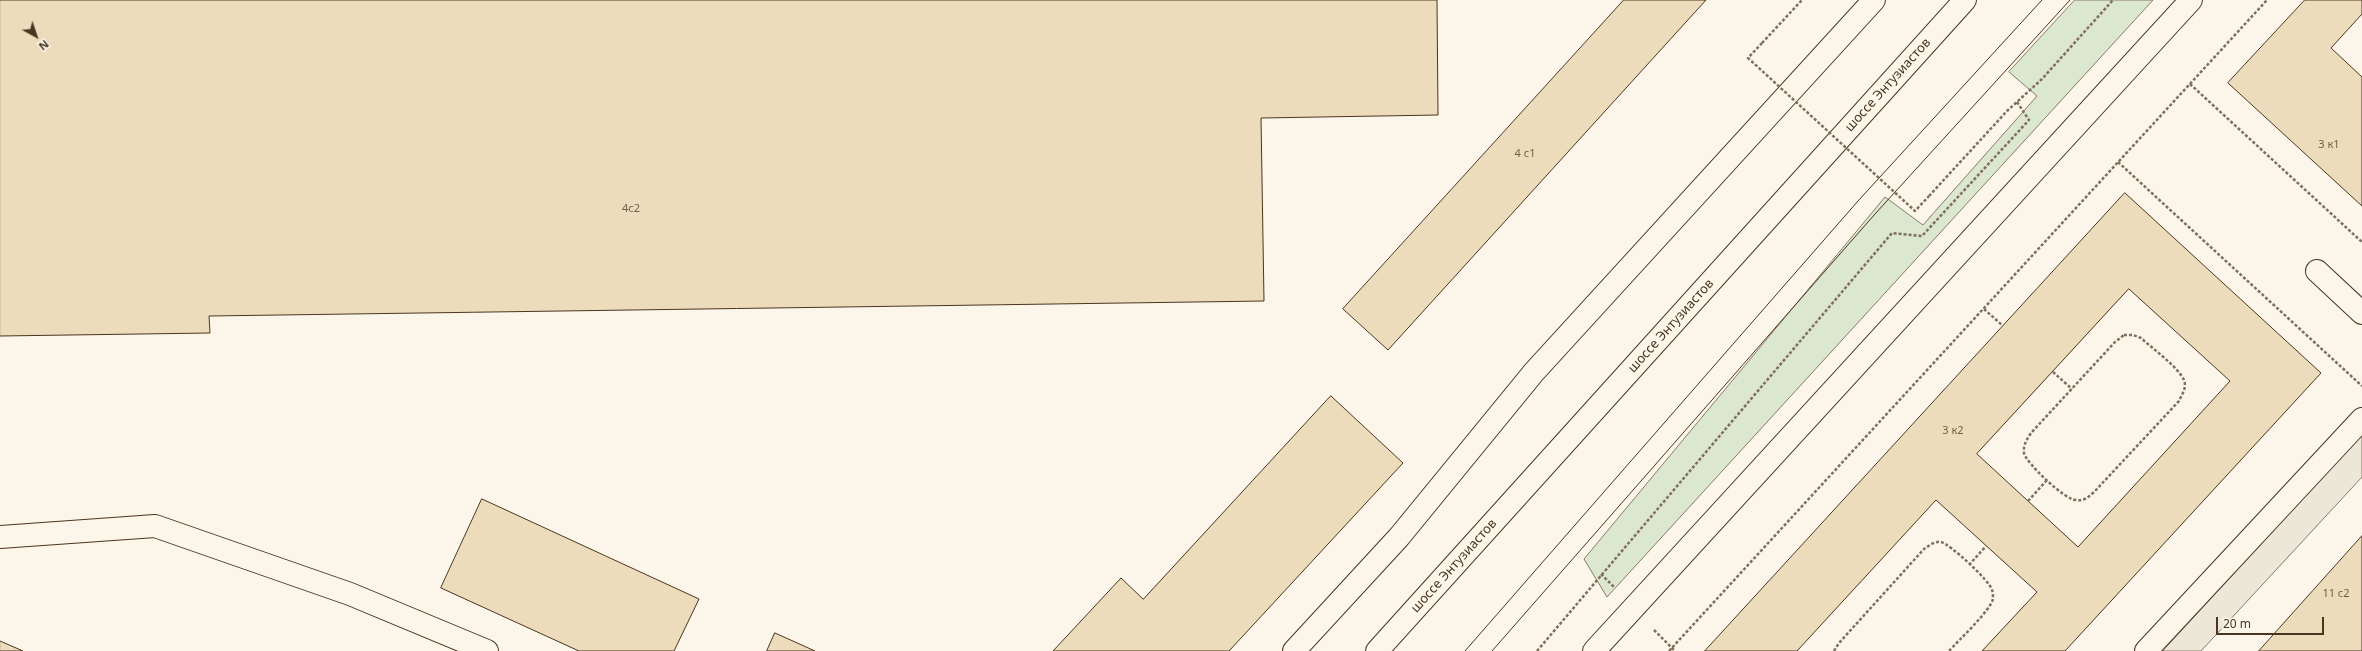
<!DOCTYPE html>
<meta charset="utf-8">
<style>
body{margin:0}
#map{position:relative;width:2362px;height:651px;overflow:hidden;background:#fbf6e9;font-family:"Noto Sans",sans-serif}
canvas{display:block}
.north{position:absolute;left:16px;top:16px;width:40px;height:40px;-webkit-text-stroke:3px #fbf6e9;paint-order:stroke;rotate:140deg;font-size:11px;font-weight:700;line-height:16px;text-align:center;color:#4a3520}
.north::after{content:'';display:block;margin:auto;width:14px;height:18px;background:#4a3520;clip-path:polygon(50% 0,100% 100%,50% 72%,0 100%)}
.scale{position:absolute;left:2216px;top:617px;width:108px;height:18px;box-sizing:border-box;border:2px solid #4a3520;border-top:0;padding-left:5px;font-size:12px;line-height:14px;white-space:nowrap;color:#4a3520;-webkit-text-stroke:3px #fbf6e9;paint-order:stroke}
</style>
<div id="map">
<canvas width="2362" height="651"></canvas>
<div class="north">N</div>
<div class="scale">20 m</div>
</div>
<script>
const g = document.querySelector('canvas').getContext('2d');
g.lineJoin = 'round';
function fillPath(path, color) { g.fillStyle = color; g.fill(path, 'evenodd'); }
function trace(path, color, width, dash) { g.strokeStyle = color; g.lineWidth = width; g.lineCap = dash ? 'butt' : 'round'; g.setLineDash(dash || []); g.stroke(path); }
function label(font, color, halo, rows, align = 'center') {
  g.font = font + ' "Noto Sans",sans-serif'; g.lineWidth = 3; g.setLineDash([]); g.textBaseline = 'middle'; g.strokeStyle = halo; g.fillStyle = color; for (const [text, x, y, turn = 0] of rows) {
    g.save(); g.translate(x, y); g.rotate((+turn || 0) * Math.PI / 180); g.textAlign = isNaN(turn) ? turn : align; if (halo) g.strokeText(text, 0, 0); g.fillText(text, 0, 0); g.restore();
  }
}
const green = new Path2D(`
 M2075,0H2153L1607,597L1584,559L1885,197L1923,225L2037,96L2009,72Z`);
const parking = new Path2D(`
 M2362,435V477L2201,651H2163Z`);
const building = new Path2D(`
 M0,0H1437L1438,115L1261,118L1264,301L209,316L210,333L0,336Z
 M1624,0H1706L1388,350L1343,309Z
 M2305,0H2362V14L2331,48L2362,77V206L2228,83Z
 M2125,193L2321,373L2065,651H1982L2037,592L1936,500L1797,651H1705ZM2129,289L2230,381L2078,547L1977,454Z
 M1331,396L1403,463L1229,651H1053L1121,578L1143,599Z
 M482,499L699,599L674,651H579L441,588Z
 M2362,536V651H2259Z
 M775,633L815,651H767Z
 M0,641L23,651H0Z`);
const path = new Path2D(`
 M1762,43L1802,0
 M2190,84L2362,242
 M2118,162L2362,386
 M1929,196L2007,111L2042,79L2113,0
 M1984,309L2003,326
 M2124,335H2133L2141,338C2152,348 2178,367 2184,380C2187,388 2182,394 2179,401L2095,491C2089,497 2084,501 2076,500C2065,500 2026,463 2024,453C2023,445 2027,439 2031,433L2115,342Z
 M2053,372L2072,389
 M2028,501L2047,480
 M1969,565L1986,546
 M1601,574L1614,587
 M1654,630L1675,651
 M1537,651L1892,233L1922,236L2029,120L2017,102
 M1669,651L2267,0
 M1834,651L1839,643L1924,549C1929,546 1934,541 1941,542C1950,544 1990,581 1992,590C1993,592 1993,598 1993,599C1990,611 1958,641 1949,651`);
const minor = new Path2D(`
 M2317,271L2362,313
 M0,537L155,526L350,594L487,651
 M1594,651L2191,0
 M2146,651L2362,419`);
const major = new Path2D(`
 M1294,651L1399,537L1534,372L1874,0
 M1377,651L1965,0`);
const tram = new Path2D(`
 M1465,651L1858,201L2042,0
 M1492,651L1875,214L2070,0`);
const pathBridge = new Path2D(`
 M1762,43L1748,58L1915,211L1929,196`);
const numberNames = [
 ["3 к1",2329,145],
 ["4 с1",1525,154],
 ["4с2",631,209],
 ["3 к2",1953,431],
 ["11 с2",2336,594]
];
const streetNames = [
 ["шоссе Энтузиастов",1888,85,-48],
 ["шоссе Энтузиастов",1671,326,-48],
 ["шоссе Энтузиастов",1454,566,-48]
];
fillPath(green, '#dce7d0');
trace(green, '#887966', 1);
fillPath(parking, '#ede7d9');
trace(parking, '#887966', 1);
fillPath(building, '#ecdcbc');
trace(building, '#4a3520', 1);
trace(minor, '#4a3520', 24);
trace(major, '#4a3520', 24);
trace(path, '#7f6f5c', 2.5, [3, 2]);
trace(minor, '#fbf6e9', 22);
trace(major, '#fbf6e9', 22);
trace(tram, '#4a3520', 1);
trace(pathBridge, '#7f6f5c', 2.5, [3, 2]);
label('11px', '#725f47', null, numberNames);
label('13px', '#4a3520', '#fbf6e9', streetNames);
</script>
